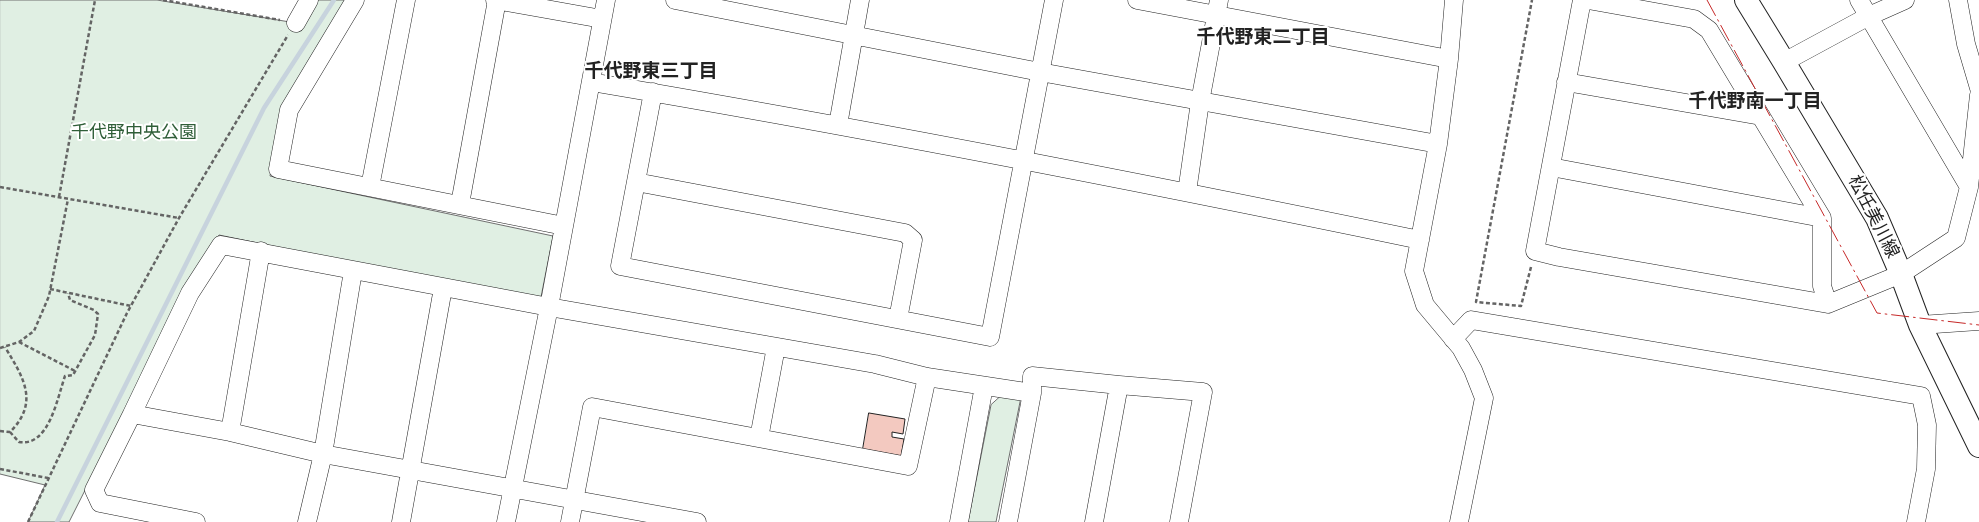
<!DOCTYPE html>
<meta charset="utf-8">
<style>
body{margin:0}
canvas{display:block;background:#fff}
</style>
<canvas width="1979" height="522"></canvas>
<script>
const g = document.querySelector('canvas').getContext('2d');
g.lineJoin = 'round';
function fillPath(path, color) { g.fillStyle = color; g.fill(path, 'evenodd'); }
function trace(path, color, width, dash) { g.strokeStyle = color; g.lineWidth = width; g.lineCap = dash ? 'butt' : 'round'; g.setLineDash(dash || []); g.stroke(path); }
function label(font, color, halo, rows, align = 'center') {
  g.font = font + ' "DM Sans","Noto Sans JP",sans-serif'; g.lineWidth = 4; g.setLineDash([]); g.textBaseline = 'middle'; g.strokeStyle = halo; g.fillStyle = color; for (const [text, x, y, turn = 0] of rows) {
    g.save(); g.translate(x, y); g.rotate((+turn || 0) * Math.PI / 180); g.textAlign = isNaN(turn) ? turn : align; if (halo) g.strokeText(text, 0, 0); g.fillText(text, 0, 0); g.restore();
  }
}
const green = new Path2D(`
 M0,0H157L296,23L310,0H350L281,111L270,176L553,236L541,297L354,263L219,235L186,290L69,522H28L45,485L0,474Z
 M1001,396L1021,397L996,522H968L991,405Z`);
const stream = new Path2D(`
 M57,522L264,108L334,0`);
const building = new Path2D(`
 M869,413L905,419L903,434L892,432V437L904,439L901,456L863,449Z`);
const path = new Path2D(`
 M163,0L280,20
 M0,187L179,218
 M59,197L95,0
 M1531,267L1521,306L1476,302L1532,0
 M50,289L131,306
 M19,342L75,371
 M0,348L19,342L34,331L49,296L68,199
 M0,431L10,432C40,402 23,377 5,347
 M10,432L19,442C49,447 57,399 65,376L73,375L95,335L98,314L94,310L70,300L68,293
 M0,469L48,478
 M28,522L127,313L179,218L288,35`);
const minor = new Path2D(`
 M355,0L289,110L278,169L564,226
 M495,0L602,19
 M675,0L1040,72L1438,144
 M1137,0L1449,59
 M1454,0L1449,59L1438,144L1414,271L1425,305L1461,348L1473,370L1484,398L1459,522
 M1582,0L1535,251L1559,257L1828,304L1901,274L1956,238L1969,187L1979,95
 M1588,0L1694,19L1709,30L1822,218V286L1828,304
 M1859,0L1969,187
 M1958,0L1966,44L1979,88
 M296,23L309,0
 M1784,62L1869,16L1905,0
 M591,82C869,129 1145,183 1420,240
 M1566,82L1761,116
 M653,92L620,266L990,337L1054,0
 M838,125L860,0
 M1551,167L1822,218
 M636,182L905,233L913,240L898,319
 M370,187L406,0
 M1187,192L1200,102L1219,0
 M460,204L497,0
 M1920,325L1979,321
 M1453,339L1471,320L1921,396L1927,425L1926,469L1916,522
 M132,414L94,490L100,503L196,522
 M230,432L261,251
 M759,438L776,347
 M307,522L323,454L353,271
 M401,522L443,288
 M506,522L549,307L606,0
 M570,522L592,407L908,466L927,377
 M697,522L323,454L230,432L132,414L190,293L221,245L549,307L875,364L927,377L1032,393
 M959,522L984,386
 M1008,522L1032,393V376L1119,385L1203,392L1179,522
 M1094,522L1119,385`);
const major = new Path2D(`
 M1746,0L1784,62L1877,218L1901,274L1920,325L1979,446`);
const power = new Path2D(`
 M1707,0L1877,313L1979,325`);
const parkNames = [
 ["千代野中央公園",134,133]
];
const streetNames = [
 ["松任美川線",1873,217,63]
];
const neighbourhoodNames = [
 ["千代野東二丁目",1263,38],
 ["千代野東三丁目",651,72],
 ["千代野南一丁目",1755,102]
];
fillPath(green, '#e0efe3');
trace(green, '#6f6f6f', 1);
trace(stream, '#c7d3dd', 4.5);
fillPath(building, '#f3c9c0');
trace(building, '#222', 1);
trace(minor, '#222', 19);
trace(major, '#222', 24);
trace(path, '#646464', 2.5, [4, 2.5]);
trace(minor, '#fff', 18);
trace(major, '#fff', 22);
trace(power, '#c62828', 1, [18, 4, 2.5, 4]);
label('18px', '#2f5e38', '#fff', parkNames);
label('18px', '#222', '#fff', streetNames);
label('bold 19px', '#222', '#fff', neighbourhoodNames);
</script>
